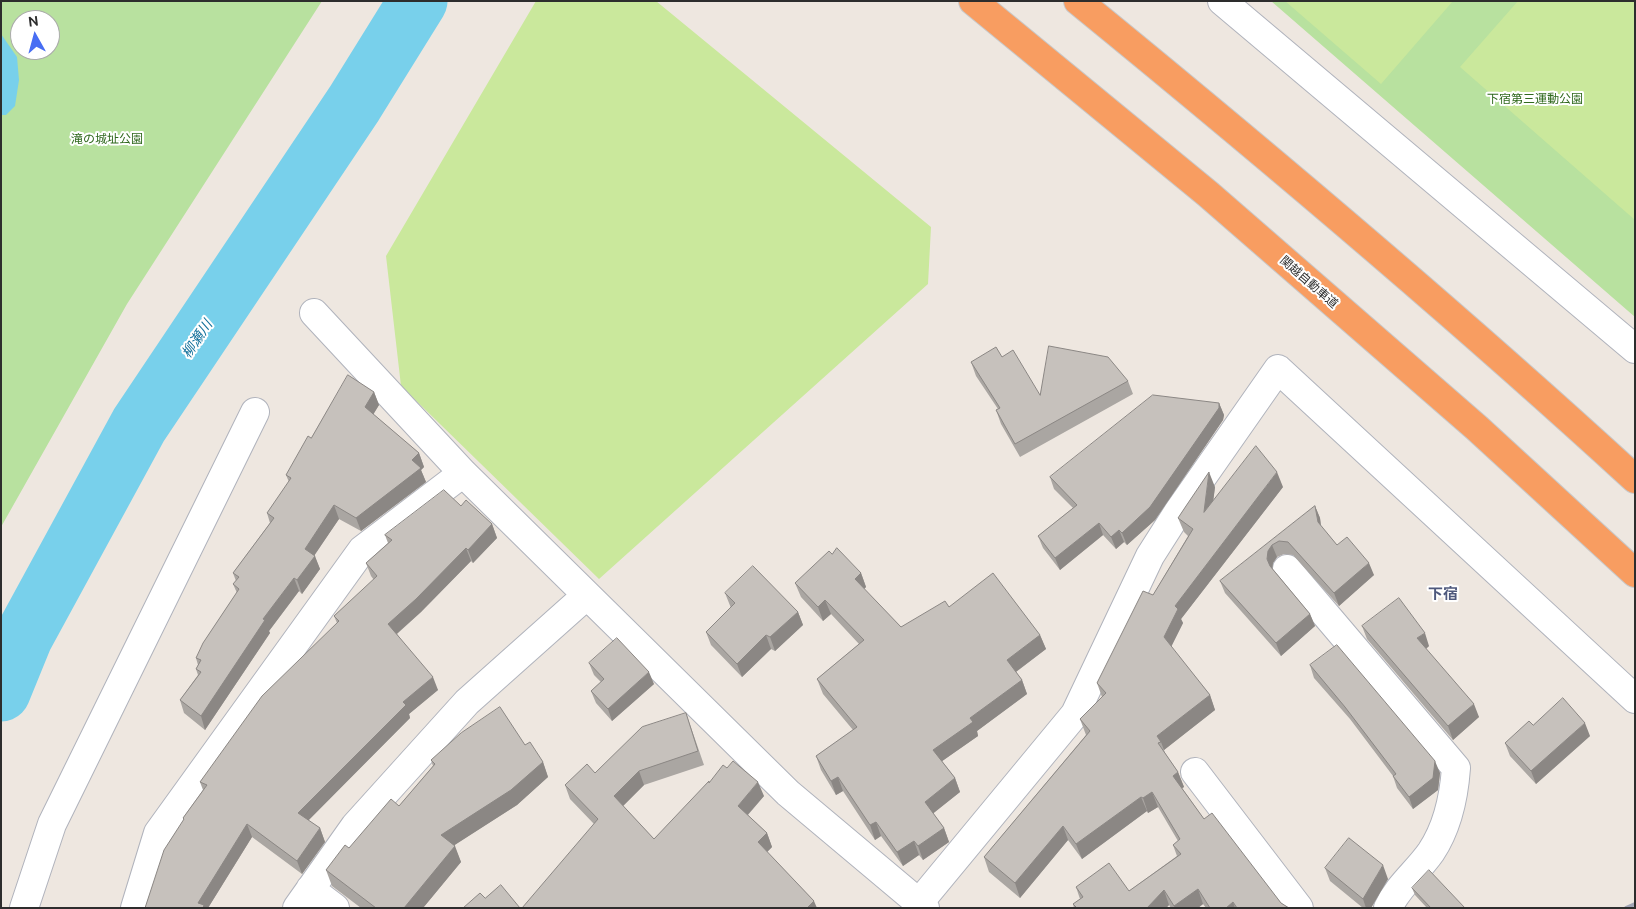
<!DOCTYPE html>
<meta charset="utf-8">
<style>
body{margin:0}
#map{position:relative;width:1636px;height:909px;overflow:hidden;background:#eee7e0;font-family:Ubuntu,sans-serif}
canvas{display:block}
.frame{position:absolute;inset:0;border:2px solid #2d2d2d;pointer-events:none}
.north{position:absolute;left:10px;top:10px;width:50px;height:50px;box-sizing:border-box;background:#fff;border:1px solid #ababab;border-radius:50%;rotate:353deg;font-size:14px;font-weight:700;line-height:20px;text-align:center;color:#2d2d2d}
.north::after{content:'';display:block;margin:auto;width:18px;height:22px;background:#486ef3;clip-path:polygon(50% 0,100% 100%,50% 72%,0 100%)}
</style>
<div id="map">
<canvas width="1636" height="909"></canvas>
<div class="frame"></div>
<div class="north">N</div>
</div>
<script>
const g = document.querySelector('canvas').getContext('2d');
g.lineJoin = 'round';
function fillPath(path, color) { g.fillStyle = color; g.fill(path, 'evenodd'); }
function trace(path, color, width, dash) { g.strokeStyle = color; g.lineWidth = width; g.lineCap = dash ? 'butt' : 'round'; g.setLineDash(dash || []); g.stroke(path); }
function label(font, color, halo, rows, align = 'center') {
  g.font = font + ' Ubuntu,"Noto Sans JP",sans-serif'; g.lineWidth = 4; g.setLineDash([]); g.textBaseline = 'middle'; g.strokeStyle = halo; g.fillStyle = color; for (const [text, x, y, turn = 0] of rows) {
    g.save(); g.translate(x, y); g.rotate((+turn || 0) * Math.PI / 180); g.textAlign = isNaN(turn) ? turn : align; if (halo) g.strokeText(text, 0, 0); g.fillText(text, 0, 0); g.restore();
  }
}
const green = new Path2D(`
 M1,1H322L127,304L1,527ZM20,20H50V50H20Z
 M1271,1H1635V317Z`);
const pitch = new Path2D(`
 M536,1H656L931,227L928,284L599,579L401,386L386,256Z
 M1285,1H1453L1381,84Z
 M1518,1H1635V220L1460,67Z`);
const water = new Path2D(`
 M1,34L17,57L19,80L15,106L6,115H1Z`);
const river = new Path2D(`
 M1,692L23,638L139,425L354,104L418,1`);
const street = new Path2D(`
 M314,313L463,473L788,793L925,908
 M1287,569L1456,768C1454,796 1447,828 1431,852C1417,872 1398,886 1388,908
 M1195,772L1299,908
 M310,889L335,908
 M918,904L1075,714L1150,556L1178,512L1278,369L1635,699
 M24,908L52,824L255,412
 M135,908L158,833L362,550L463,473
 M297,908L355,826L467,702L587,595`);
const secondary = new Path2D(`
 M1222,1L1635,349`);
const highway = new Path2D(`
 M973,1L1208,194L1477,428L1635,573
 M1078,1C1268,156 1455,314 1635,479`);
const rail = new Path2D(`
 M1626,908L1635,904`);
const wall = new Path2D(`
 M1002,357L1040,395L1128,381L1133,394L1020,457L1001,424L996,410L998,409L976,376L971,362Z
 M374,392L379,405L373,414L419,453L424,467L421,470L426,482L361,531L339,519L314,555L320,569L302,594L299,591L269,631L270,633L205,730L184,713L180,700L198,675L196,669L198,665L196,658L237,593L233,584L236,581L233,573L270,523L267,513L289,482L286,475L311,438Z
 M1219,403L1224,415L1223,420L1155,520L1127,545L1124,542L1116,549L1103,535L1060,570L1043,548L1038,536L1073,508L1054,489L1050,477Z
 M1215,487L1213,501L1283,487L1181,619L1183,623L1171,647L1210,695L1215,710L1164,750L1165,753L1178,772L1184,787L1182,788L1204,819L1281,903L1289,908H1206L1203,904L1198,908H1171L1169,905L1166,908H1074L1073,904L1080,899L1076,887L1129,891L1177,856L1173,845L1178,841L1158,807L1148,813L1147,811L1082,859L1068,840L1020,898L989,872L984,857L1086,735L1080,719L1102,697L1097,683L1153,595L1188,536L1184,532L1178,518Z
 M461,506L492,524L497,538L473,563L471,561L421,612L397,634L438,690L409,714L410,718L308,820L320,828L325,842L302,874L252,837L208,908H145L184,821L183,818L203,790L200,782L337,623L334,616L374,580L371,576L366,563L388,543L385,535Z
 M1315,506L1320,518L1321,526L1337,545L1374,575L1339,606L1293,555L1284,554L1277,557L1273,563L1272,568L1310,614L1315,626L1281,656L1225,593L1220,581Z
 M832,554L861,573L866,587L864,589L901,627L949,607L1040,635L1046,649L1016,672L1022,680L1027,694L977,731L978,736L942,761L955,778L960,792L933,813L944,828L949,842L923,860L919,855L903,866L881,836L875,840L843,791L836,795L821,770L816,756L853,730L823,694L817,679L859,644L831,614L823,621L801,597L795,583Z
 M725,593L798,612L803,625L775,651L771,649L742,677L711,645L706,632L731,608Z
 M1362,626L1429,646L1426,649L1479,717L1453,740L1367,639Z
 M589,663L654,684L612,721L596,703L591,691L601,682L594,675Z
 M1310,665L1440,773L1438,790L1413,809L1397,788L1393,776L1350,719L1314,678Z
 M686,713L704,765L644,785L623,806L654,839L709,783L764,796L748,815L767,833L772,847L767,852L814,901L594,824L570,799L565,785L595,773Z
 M1533,725L1590,736L1536,784L1510,756L1505,743Z
 M525,745L543,762L548,777L517,805L454,845L461,862L423,908H361L332,886L326,870L349,848L399,806L433,766L431,760Z
 M1325,868L1388,879L1371,908H1363L1330,881Z
 M1412,888L1465,908H1427L1415,895Z`);
const shadedWall = new Path2D(`
 M374,392L379,405L370,420L365,407Z
 M1219,403L1224,415L1223,420L1155,520L1127,545L1122,533Z
 M419,453L424,467L421,470L426,482L361,531L356,518Z
 M1209,472L1215,487L1210,527L1204,512Z
 M1277,472L1283,487L1181,619L1183,623L1169,651L1164,637L1175,606Z
 M334,505L339,519L310,562L305,549Z
 M1315,506L1320,518L1322,535L1318,522Z
 M1099,523L1103,535L1060,570L1055,558Z
 M492,524L497,538L473,563L468,550Z
 M1119,530L1124,542L1116,549L1111,537Z
 M1272,545L1277,557L1273,563L1272,571L1267,559L1268,551Z
 M466,548L471,561L421,612L393,637L388,624Z
 M315,556L320,569L302,594L297,580Z
 M1369,563L1374,575L1339,606L1334,593Z
 M861,573L866,587L860,593L855,579Z
 M294,578L299,591L269,631L270,633L205,730L201,716L263,619Z
 M825,600L831,614L823,621L818,607Z
 M798,612L803,625L775,651L770,637Z
 M1310,614L1315,626L1281,656L1276,643Z
 M1425,633L1429,646L1422,652L1417,638Z
 M766,635L771,649L742,677L737,664Z
 M1040,635L1046,649L1013,674L1007,660Z
 M649,672L654,684L612,721L608,709Z
 M433,677L438,690L409,714L410,718L303,826L298,813L403,702Z
 M1022,680L1027,694L977,731L978,736L938,764L933,750L970,718Z
 M1210,695L1215,710L1164,750L1161,742L1157,736Z
 M1474,704L1479,717L1453,740L1448,726Z
 M1585,723L1590,736L1536,784L1531,771Z
 M1435,761L1440,773L1438,790L1413,809L1409,797Z
 M543,762L548,777L517,805L447,850L441,835Z
 M639,771L644,785L619,810L614,796Z
 M1178,772L1184,787L1179,790L1173,776Z
 M838,777L843,791L836,795L831,781Z
 M955,778L960,792L930,816L925,802Z
 M758,782L764,796L743,820L738,806Z
 M1152,792L1158,807L1148,813L1143,798Z
 M1141,797L1147,811L1082,859L1076,844Z
 M876,822L881,836L875,840L870,825Z
 M247,824L252,837L208,908H200L198,903Z
 M1063,826L1068,840L1020,898L1015,883Z
 M320,828L325,842L302,874L297,861Z
 M944,828L949,842L923,860L918,846Z
 M767,833L772,847L763,856L758,842Z
 M914,841L919,855L903,866L897,852Z
 M455,846L461,862L423,908H404Z
 M1383,865L1388,879L1371,908H1366L1363,899Z
 M1198,889L1203,904L1198,908H1175L1174,906Z
 M1164,890L1169,905L1166,908H1147Z
 M814,901L817,908H807Z
 M1233,902L1235,908H1226Z`);
const building = new Path2D(`
 M1049,346L1108,357L1128,381L1015,444L996,410L1000,408L971,362L996,347L1002,357L1013,350L1040,395Z
 M348,375L374,392L365,407L419,453L412,460L421,468L356,518L334,505L305,549L315,556L297,580L294,578L263,619L265,620L201,716L180,700L201,672L196,669L201,660L196,658L203,643L239,589L233,584L239,577L233,573L274,518L267,513L291,478L286,475L308,436L311,438Z
 M1153,395L1219,403V408L1150,507L1122,533L1119,530L1111,537L1099,523L1055,558L1038,536L1077,505L1050,477Z
 M1256,446L1277,472L1175,606L1178,609L1164,637L1210,695L1157,736L1161,742L1158,743L1178,772L1173,776L1204,819L1212,813L1281,903L1289,908H1237L1233,902L1226,908H1210L1198,889L1174,906L1164,890L1147,908H1077L1073,904L1083,897L1076,887L1109,863L1129,891L1181,854L1173,845L1180,839L1152,792L1143,798L1141,797L1076,844L1063,826L1015,883L984,857L1090,731L1080,719L1106,693L1097,683L1143,591L1153,595L1193,529L1178,518L1186,506L1209,472L1204,512Z
 M444,490L461,506L466,500L492,524L468,550L466,548L416,599L388,624L433,677L403,702L406,705L298,813L320,828L297,861L247,824L198,903L204,905L203,908H145L164,850L184,819L183,818L207,785L200,782L262,696L339,621L334,616L377,576L366,563L392,540L385,535Z
 M1315,506L1318,522L1337,545L1347,537L1369,563L1334,593L1288,542L1279,541L1272,545L1268,551L1267,559L1270,566L1310,614L1276,643L1220,581Z
 M837,548L861,573L855,579L901,627L945,601L949,607L993,573L1040,635L1007,660L1022,680L970,718L973,722L933,750L955,778L925,802L944,828L918,846L914,841L897,852L876,822L870,825L838,777L831,781L816,756L857,727L817,679L864,640L825,600L818,607L795,583L829,551L832,554Z
 M753,566L798,612L770,637L766,635L737,664L706,632L735,603L725,593Z
 M1399,598L1425,633L1417,638L1474,704L1448,726L1362,626Z
 M617,638L649,672L608,709L591,691L604,679L589,663Z
 M1337,645L1435,761L1433,778L1409,797L1393,776L1396,774L1345,707L1310,665Z
 M1563,698L1585,723L1531,771L1505,743L1529,721L1533,725Z
 M500,707L525,745L530,742L543,762L511,790L441,835L455,846L404,908H376L326,870L345,845L349,848L391,799L399,806L435,764L431,760L461,733Z
 M686,713L698,751L639,771L614,796L654,839L709,781V783L723,765L727,768L733,761L758,782L738,806L767,833L758,842L814,901L807,908H522L598,819L565,785L587,764L595,773L642,727Z
 M1349,838L1383,865L1363,899L1325,868Z
 M1429,870L1465,908H1431L1412,888Z
 M501,885L520,908H463L480,893L485,898Z`);
const parkNames = [
 ["下宿第三運動公園",1535,99],
 ["滝の城址公園",107,139]
];
const streetNames = [
 ["関越自動車道",1309,282,41]
];
const waterNames = [
 ["柳瀬川",197,339,-56]
];
const quarterNames = [
 ["下宿",1443,594]
];
fillPath(green, '#b8e19f');
fillPath(pitch, '#cae89c');
fillPath(water, '#78d0eb');
trace(river, '#78d0eb', 59);
trace(street, '#b0b3bc', 30);
trace(secondary, '#b0b3bc', 30);
trace(highway, '#c8c8c8', 30);
trace(street, '#fff', 28);
trace(secondary, '#fff', 28);
trace(highway, '#f89d61', 28);
trace(rail, '#a3a6b6', 4);
fillPath(wall, '#aaa6a2');
fillPath(shadedWall, '#8b8784');
fillPath(building, '#c6c1bc');
trace(building, '#8b8784', 1);
label('12px', '#30691e', '#fff', parkNames);
label('12px', '#2d2d2d', '#fff', streetNames);
label('italic 14px', '#13719b', '#fff', waterNames);
label('bold 15px', '#4e587c', '#fff', quarterNames);
</script>
